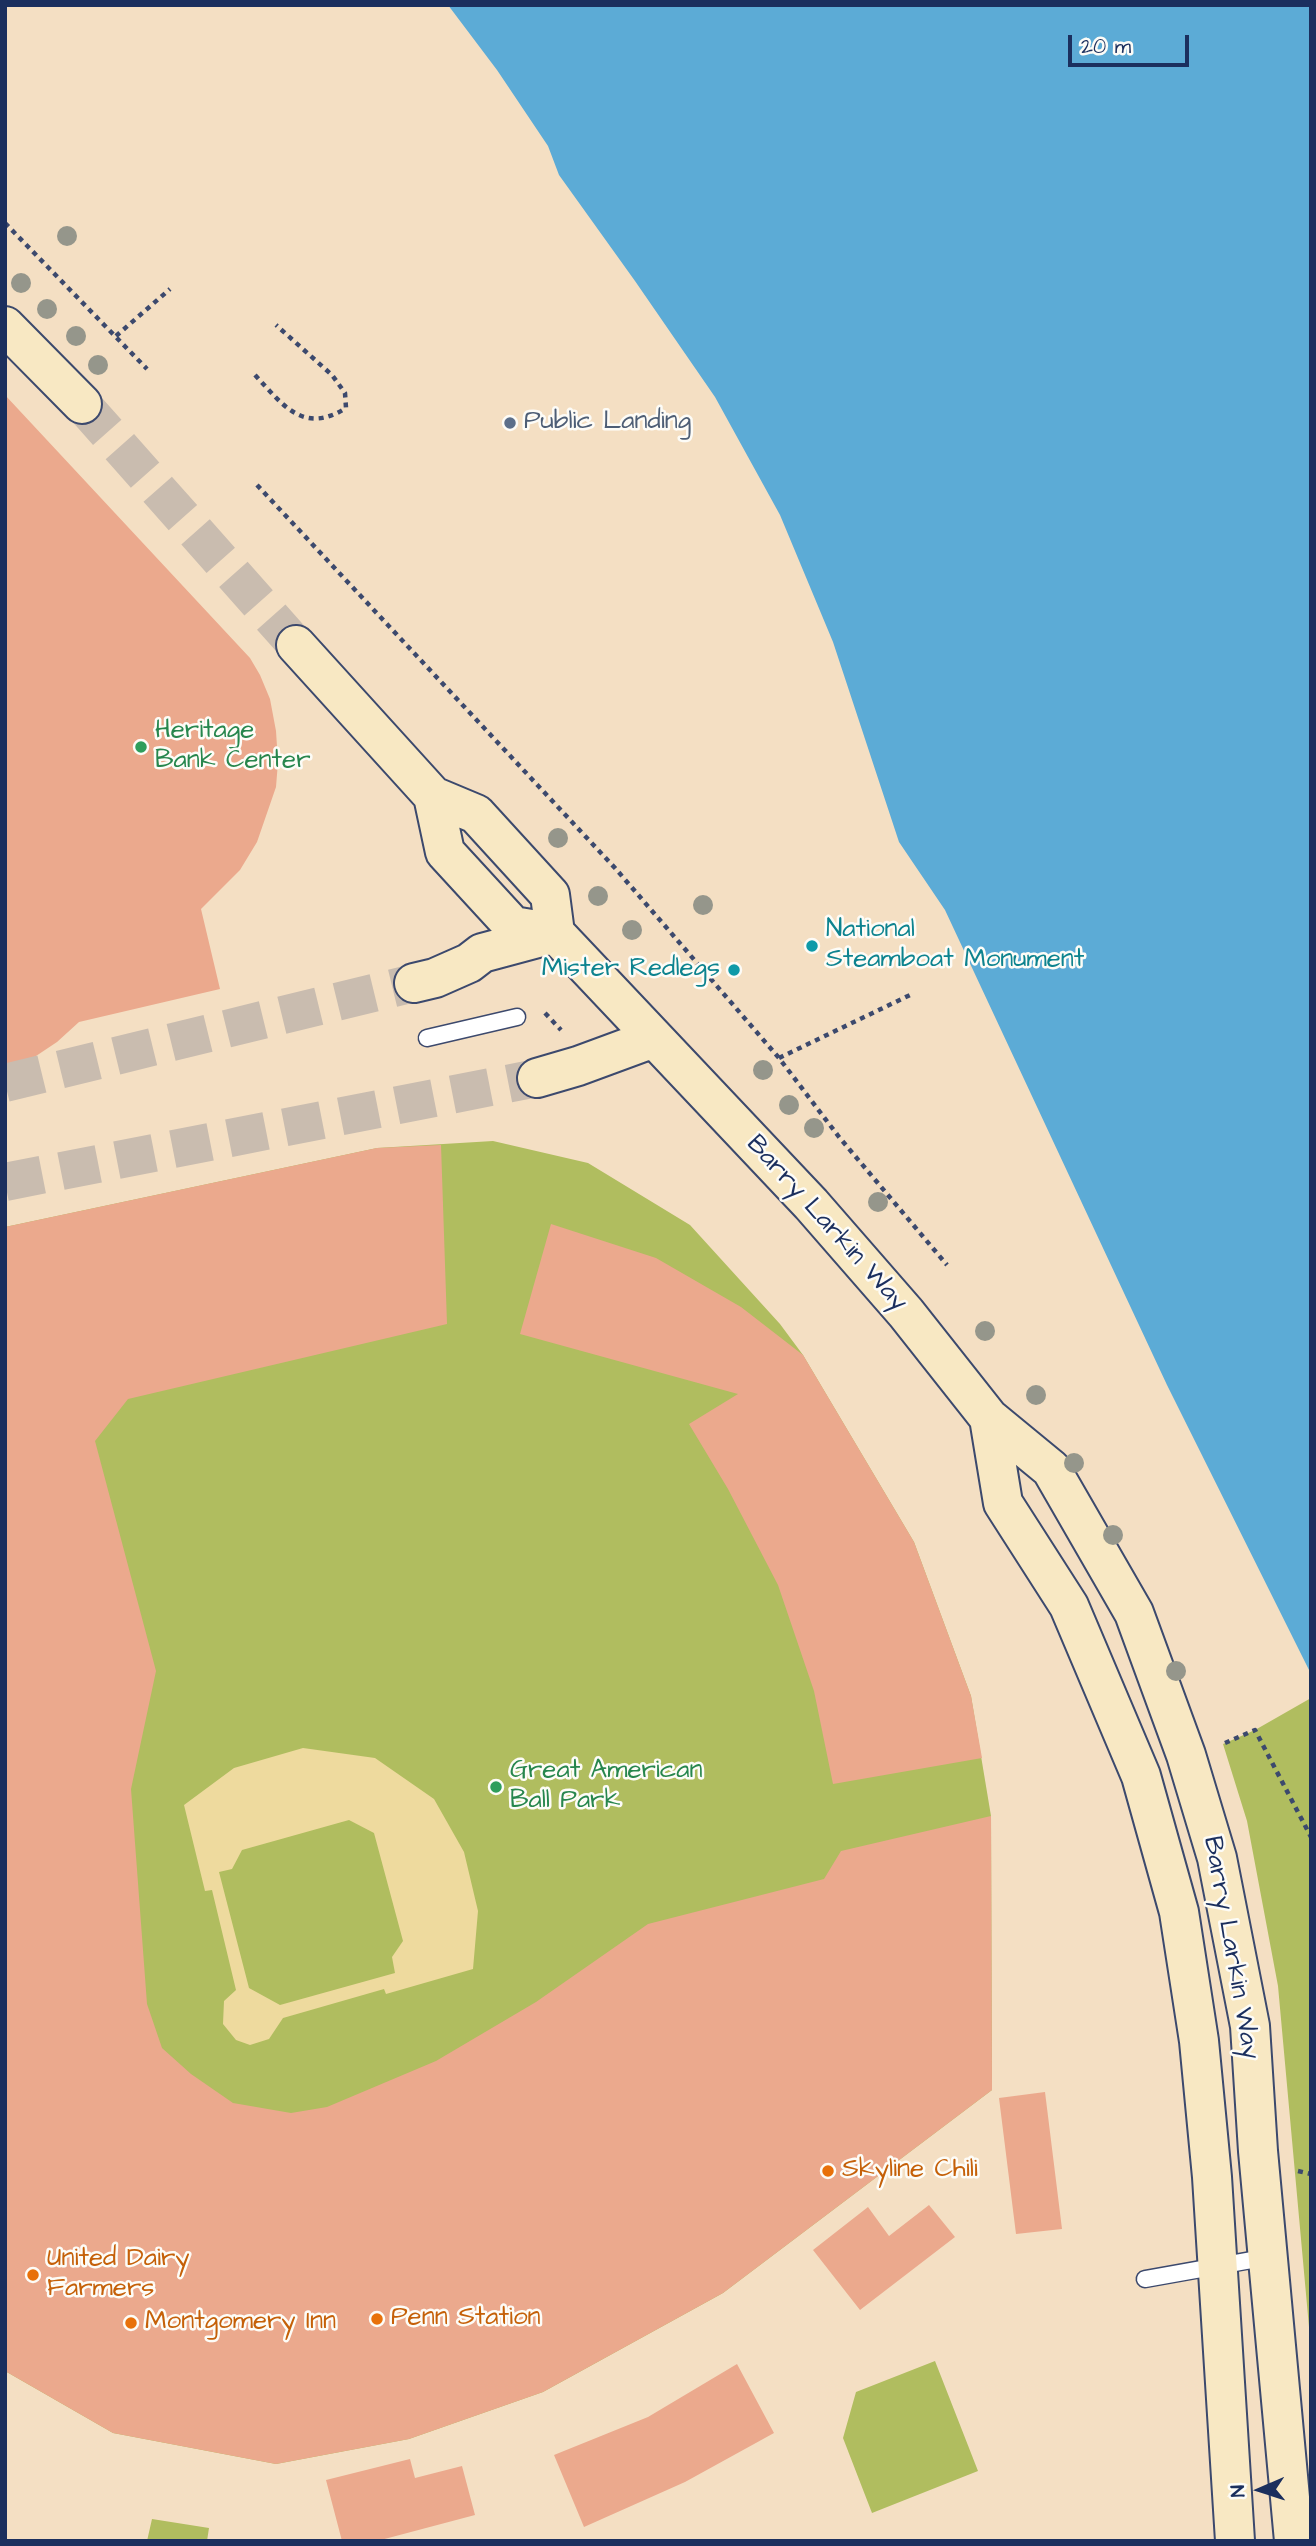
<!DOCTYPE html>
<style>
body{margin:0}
#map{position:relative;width:1316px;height:2546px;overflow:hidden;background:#f4dfc3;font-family:"Architects Daughter",sans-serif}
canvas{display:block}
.frame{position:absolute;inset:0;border:7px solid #1b2f5e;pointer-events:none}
.north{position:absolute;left:1225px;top:2455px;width:70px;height:70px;-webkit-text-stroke:5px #fdfcf7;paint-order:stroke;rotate:267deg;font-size:19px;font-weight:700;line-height:28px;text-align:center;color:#1b2f5e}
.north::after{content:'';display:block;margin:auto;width:24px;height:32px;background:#1b2f5e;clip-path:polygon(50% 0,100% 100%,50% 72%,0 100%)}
.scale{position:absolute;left:1068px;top:35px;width:121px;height:32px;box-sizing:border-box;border:4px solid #1b2f5e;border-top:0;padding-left:9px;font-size:21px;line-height:24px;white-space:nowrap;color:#1b2f5e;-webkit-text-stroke:5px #fdfcf7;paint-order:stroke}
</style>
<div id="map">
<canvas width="1316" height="2546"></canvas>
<div class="frame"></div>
<div class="north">N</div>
<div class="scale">20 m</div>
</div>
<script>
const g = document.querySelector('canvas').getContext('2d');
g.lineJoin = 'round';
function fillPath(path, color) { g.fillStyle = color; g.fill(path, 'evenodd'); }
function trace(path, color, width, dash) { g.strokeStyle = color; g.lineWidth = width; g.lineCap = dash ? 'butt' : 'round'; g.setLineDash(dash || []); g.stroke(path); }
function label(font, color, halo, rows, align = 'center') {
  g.font = font + ' "Architects Daughter",sans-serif'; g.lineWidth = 5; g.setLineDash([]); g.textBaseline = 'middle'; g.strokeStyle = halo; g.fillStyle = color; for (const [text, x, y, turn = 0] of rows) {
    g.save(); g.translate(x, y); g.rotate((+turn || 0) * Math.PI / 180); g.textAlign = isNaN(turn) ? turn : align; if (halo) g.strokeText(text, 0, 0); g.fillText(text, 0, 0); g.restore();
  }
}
const green = new Path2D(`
 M493,1141L588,1163L690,1225L780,1324L803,1355L914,1542L971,1696L991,1816L992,2090L723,2293L543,2392L409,2439L276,2464L113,2433L5,2371V1227L377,1148Z
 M1311,1698V2349L1278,1986L1247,1821L1223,1744L1255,1730Z
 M935,2361L978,2471L872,2513L843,2438L856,2392Z
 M152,2519L209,2528L207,2541H147Z`);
const sand = new Path2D(`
 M303,1748L375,1758L434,1799L464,1852L478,1911L473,1969L386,1994L384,1989L283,2018L269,2039L250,2045L236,2040L223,2024L224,2001L236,1990L212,1890L205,1891L184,1805L234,1768ZM349,1820L374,1833L403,1941L392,1957L395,1973L280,2005L249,1988L219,1872L232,1869L242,1850Z`);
const water = new Path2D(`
 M448,5H1311V1674L1167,1385L945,910L899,842L833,642L780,515L715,397L635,281L559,175L548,146L497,70Z`);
const building = new Path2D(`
 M5,395L250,658L260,675L270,699L276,731L278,762L276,787L257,842L240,870L201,909L220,989L79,1022L57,1042L30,1060L5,1071Z
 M441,1145L447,1324L128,1399L95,1441L156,1671L131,1789L147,2004L162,2048L191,2074L233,2103L291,2113L327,2107L436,2061L536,2002L648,1924L824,1879L841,1851L991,1816L992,2090L723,2293L543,2392L409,2439L276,2464L113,2433L5,2371V1227L377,1148Z
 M551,1224L656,1258L741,1307L803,1355L914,1542L971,1696L982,1758L833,1784L814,1691L778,1585L728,1489L689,1424L738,1394L520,1334Z
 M1045,2092L1062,2229L1016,2234L999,2098Z
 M929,2205L955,2237L860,2310L813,2250L868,2207L889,2236Z
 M737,2364L774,2433L685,2482L584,2527L554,2455L648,2417Z
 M410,2459L415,2478L462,2466L475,2515L377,2541H342L326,2480Z`);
const secondaryTunnel = new Path2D(`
 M82,404L296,645
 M5,1083L414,983
 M5,1182L537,1078`);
const path = new Path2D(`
 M5,223L147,369
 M116,336L170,289
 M255,375C283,405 303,435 346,408L345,393L332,375L276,325
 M257,485L615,868L779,1058L839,1137L947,1265
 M545,1013L561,1030
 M779,1058L910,995
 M1225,1743L1255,1730L1311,1837
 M1298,2171L1311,2174`);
const lane = new Path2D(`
 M427,1038L517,1017
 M1145,2279L1268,2257`);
const secondary = new Path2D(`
 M5,326L82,404
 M296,645L433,796L476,814L550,895L555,933
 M433,796L445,852L513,926L555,933L811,1204L906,1313L989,1418L1051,1469L1134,1613L1186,1755L1217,1858L1250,2026L1258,2151L1294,2541
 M414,983L435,978L469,963L482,953L549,935
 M537,1078L578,1066L654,1038
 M989,1418L1003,1503L1069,1606L1141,1776L1179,1912L1199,2041L1212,2177L1235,2541`);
const trees = [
 [67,236],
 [21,283],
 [47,309],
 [76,336],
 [98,365],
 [558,838],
 [598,896],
 [703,905],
 [632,930],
 [763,1070],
 [789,1105],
 [814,1128],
 [878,1202],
 [985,1331],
 [1036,1395],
 [1074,1463],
 [1113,1535],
 [1176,1671]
];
const markers = [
 [510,423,7,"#5c6f8a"],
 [141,747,7,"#2e9e5b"],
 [812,946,7,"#0f9aa8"],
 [734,970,7,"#0f9aa8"],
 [496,1787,7,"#2e9e5b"],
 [828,2171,7,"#e8710a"],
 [33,2275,7,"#e8710a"],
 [377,2319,7,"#e8710a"],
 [131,2323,7,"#e8710a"]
];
const serviceNames = [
 ["Public Landing",524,423]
];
const leisureNames = [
 ["Heritage",155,732],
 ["Bank Center",155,762],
 ["Great American",510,1772],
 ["Ball Park",510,1802]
];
const cultureNames = [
 ["National",826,931],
 ["Steamboat Monument",826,961],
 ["Mister Redlegs",720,970,"right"]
];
const streetNames = [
 ["Barry Larkin Way",826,1224,48],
 ["Barry Larkin Way",1230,1948,80]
];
const foodNames = [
 ["Skyline Chili",842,2171],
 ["United Dairy",47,2260],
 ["Farmers",47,2290],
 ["Penn Station",391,2319],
 ["Montgomery Inn",145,2323]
];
fillPath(green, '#b0bd5f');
fillPath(sand, '#eeda9e');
fillPath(water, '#5cabd6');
fillPath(building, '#eba98d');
trace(secondaryTunnel, '#c9bcaf', 38, [38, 19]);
trace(lane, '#3c496d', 19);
trace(secondary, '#3c496d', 42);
trace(path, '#3c496d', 4.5, [5, 5]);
trace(lane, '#fff', 16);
trace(secondary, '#f8e8c3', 38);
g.fillStyle = '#95968b';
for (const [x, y] of trees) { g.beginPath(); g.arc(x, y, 10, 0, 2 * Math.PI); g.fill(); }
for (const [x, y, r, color] of markers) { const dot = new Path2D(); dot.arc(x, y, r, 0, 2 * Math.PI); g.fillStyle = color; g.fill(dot); trace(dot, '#fdfcf7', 2.5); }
label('26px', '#4e5e75', '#fdfcf7', serviceNames, 'left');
label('26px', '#27864d', '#fdfcf7', leisureNames, 'left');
label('26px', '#0d838f', '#fdfcf7', cultureNames, 'left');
label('26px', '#1b2f5e', '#fdfcf7', streetNames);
label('26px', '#c56008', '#fdfcf7', foodNames, 'left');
</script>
